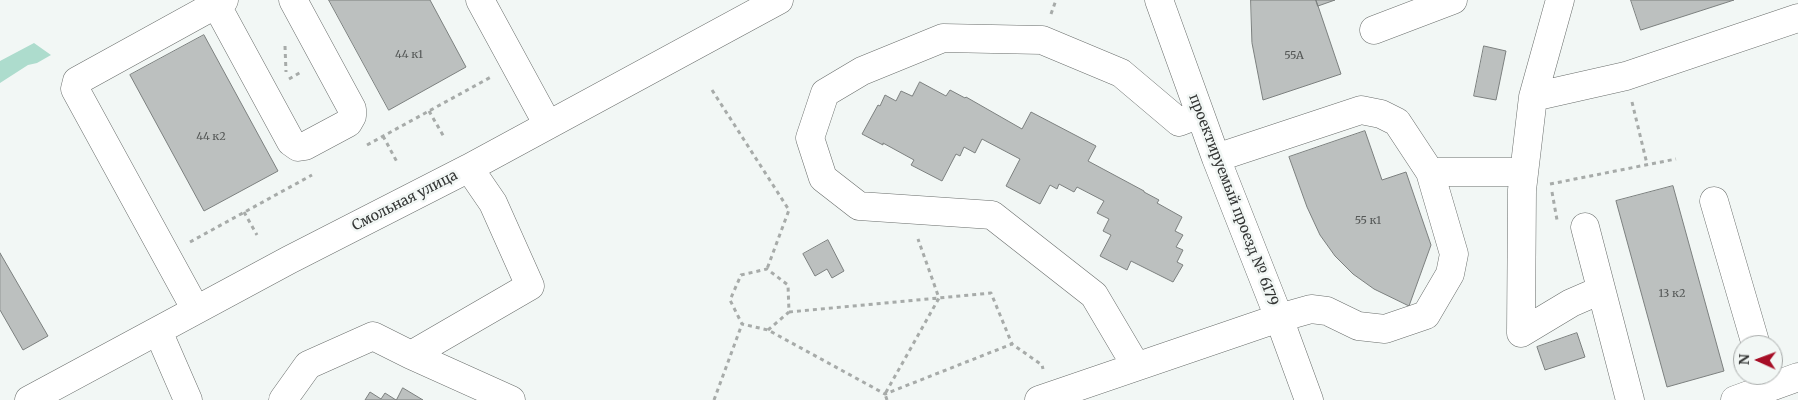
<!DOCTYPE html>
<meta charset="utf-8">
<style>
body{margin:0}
#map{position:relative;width:1798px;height:400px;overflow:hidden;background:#f2f7f5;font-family:Merriweather,serif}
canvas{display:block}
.north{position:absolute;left:1733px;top:335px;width:50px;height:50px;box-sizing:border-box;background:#f2f7f5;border:1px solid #a6a9a8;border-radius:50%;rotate:272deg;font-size:14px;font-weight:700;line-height:20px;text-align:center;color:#333534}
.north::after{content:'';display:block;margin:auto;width:18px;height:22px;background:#a60e26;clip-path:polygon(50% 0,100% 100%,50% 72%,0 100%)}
</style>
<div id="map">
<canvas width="1798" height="400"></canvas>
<div class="north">N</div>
</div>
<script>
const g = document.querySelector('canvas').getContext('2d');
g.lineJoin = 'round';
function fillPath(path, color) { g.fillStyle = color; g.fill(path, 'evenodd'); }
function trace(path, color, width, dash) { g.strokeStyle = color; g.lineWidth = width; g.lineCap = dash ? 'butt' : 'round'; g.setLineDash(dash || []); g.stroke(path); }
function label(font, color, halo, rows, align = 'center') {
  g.font = font + ' Merriweather,serif'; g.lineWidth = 5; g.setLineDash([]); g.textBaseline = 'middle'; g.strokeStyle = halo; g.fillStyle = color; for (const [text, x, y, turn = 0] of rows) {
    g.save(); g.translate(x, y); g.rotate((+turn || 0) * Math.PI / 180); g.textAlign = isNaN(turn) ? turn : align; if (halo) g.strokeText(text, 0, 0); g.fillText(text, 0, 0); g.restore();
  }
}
const green = new Path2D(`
 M34,43L51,55L37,63L28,65L0,83V61Z`);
const building = new Path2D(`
 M329,0H430L466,67L389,110Z
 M1251,0H1316L1341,74L1263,100L1252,43Z
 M1316,0H1335L1318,6Z
 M1631,0H1734L1641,30Z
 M204,35L278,171L204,211L130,75Z
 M1484,46L1506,51L1496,100L1474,96Z
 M920,82L946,96L950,90L965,98L966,97L1022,129L1031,112L1096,146L1088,161L1144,191V192L1159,200L1157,203L1182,217L1175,231L1183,235L1176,247L1183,250L1177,262L1183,265L1173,282L1131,261L1127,270L1100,256L1111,235L1103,231L1109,219L1097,213L1104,201L1077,187L1074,192L1059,184L1057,189L1050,185L1040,204L1006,186L1020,159L982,139L975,153L964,147L960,156L956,154L942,181L911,165L914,160L883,143V145L862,134L878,105L880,106L885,95L896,101L901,91L912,96Z
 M1365,131L1382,180L1406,172L1431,245L1409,306L1374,289L1353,274L1335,256L1320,235L1307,207L1289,157Z
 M1673,186L1724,371L1667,387L1616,201Z
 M828,240L844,271L832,278L827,269L815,276L803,254Z
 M0,253L48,336L23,350L0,310Z
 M1577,333L1585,357L1545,370L1537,347Z
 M403,388L423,400H365L370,392L381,399L385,393L396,400Z`);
const path = new Path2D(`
 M1051,14L1056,0
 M285,46L286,72
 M289,79L301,72
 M712,90L789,210L767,269
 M1632,102L1647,164
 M429,111L444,137
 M383,136L397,162
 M367,145L491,77
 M1550,184L1676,159
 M1552,192L1557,220
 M244,212L257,235
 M190,242L312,175
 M789,312L991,293L1012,344
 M768,330L789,312L788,285L767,269L741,275L730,300L742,324L768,330L885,394L1012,344L1042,365L1043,369
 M714,400L742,324
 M887,400L885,394L939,298L918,239`);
const minor = new Path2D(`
 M480,0L548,125
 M1159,0L1216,158L1279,318L1309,400
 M216,4L291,142L298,147L305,146L348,123L352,116V109L293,0
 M1374,30L1453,0
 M1533,97L1626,76L1798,18
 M469,168L493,203L530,286L411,355L511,400
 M1430,172H1524
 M1714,201L1756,345
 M1585,227L1630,400
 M196,310L75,89L77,81L224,0
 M158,331L188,400
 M1521,333L1522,190L1533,97L1560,0
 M1521,333L1571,303L1601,290
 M1136,366L1094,295L992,215L859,206L823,178L810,138L825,93L862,71L943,38L1042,40L1121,73L1179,122L1200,114
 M29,400L289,260L469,168L779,0
 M283,400L308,365L373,336L411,355
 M1039,400L1279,318L1311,309L1327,311L1358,326L1385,329L1426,315L1450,274L1454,254L1430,172L1397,122L1381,114L1361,110L1216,158
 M1735,400L1798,377`);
const numberNames = [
 ["44 к1",409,55],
 ["55А",1294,56],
 ["44 к2",211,137],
 ["55 к1",1368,221],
 ["13 к2",1672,294]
];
const streetNames = [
 ["проектируемый проезд № 6179",1233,200,69],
 ["Смольная улица",405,201,-27]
];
fillPath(green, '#addccd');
fillPath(building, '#bcc0bf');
trace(building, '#7c807f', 1);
trace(minor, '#696d6b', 29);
trace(path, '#a7aba9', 3, [4, 4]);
trace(minor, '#fff', 28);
label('11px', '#555857', null, numberNames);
label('14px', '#333534', '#f2f7f5', streetNames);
</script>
